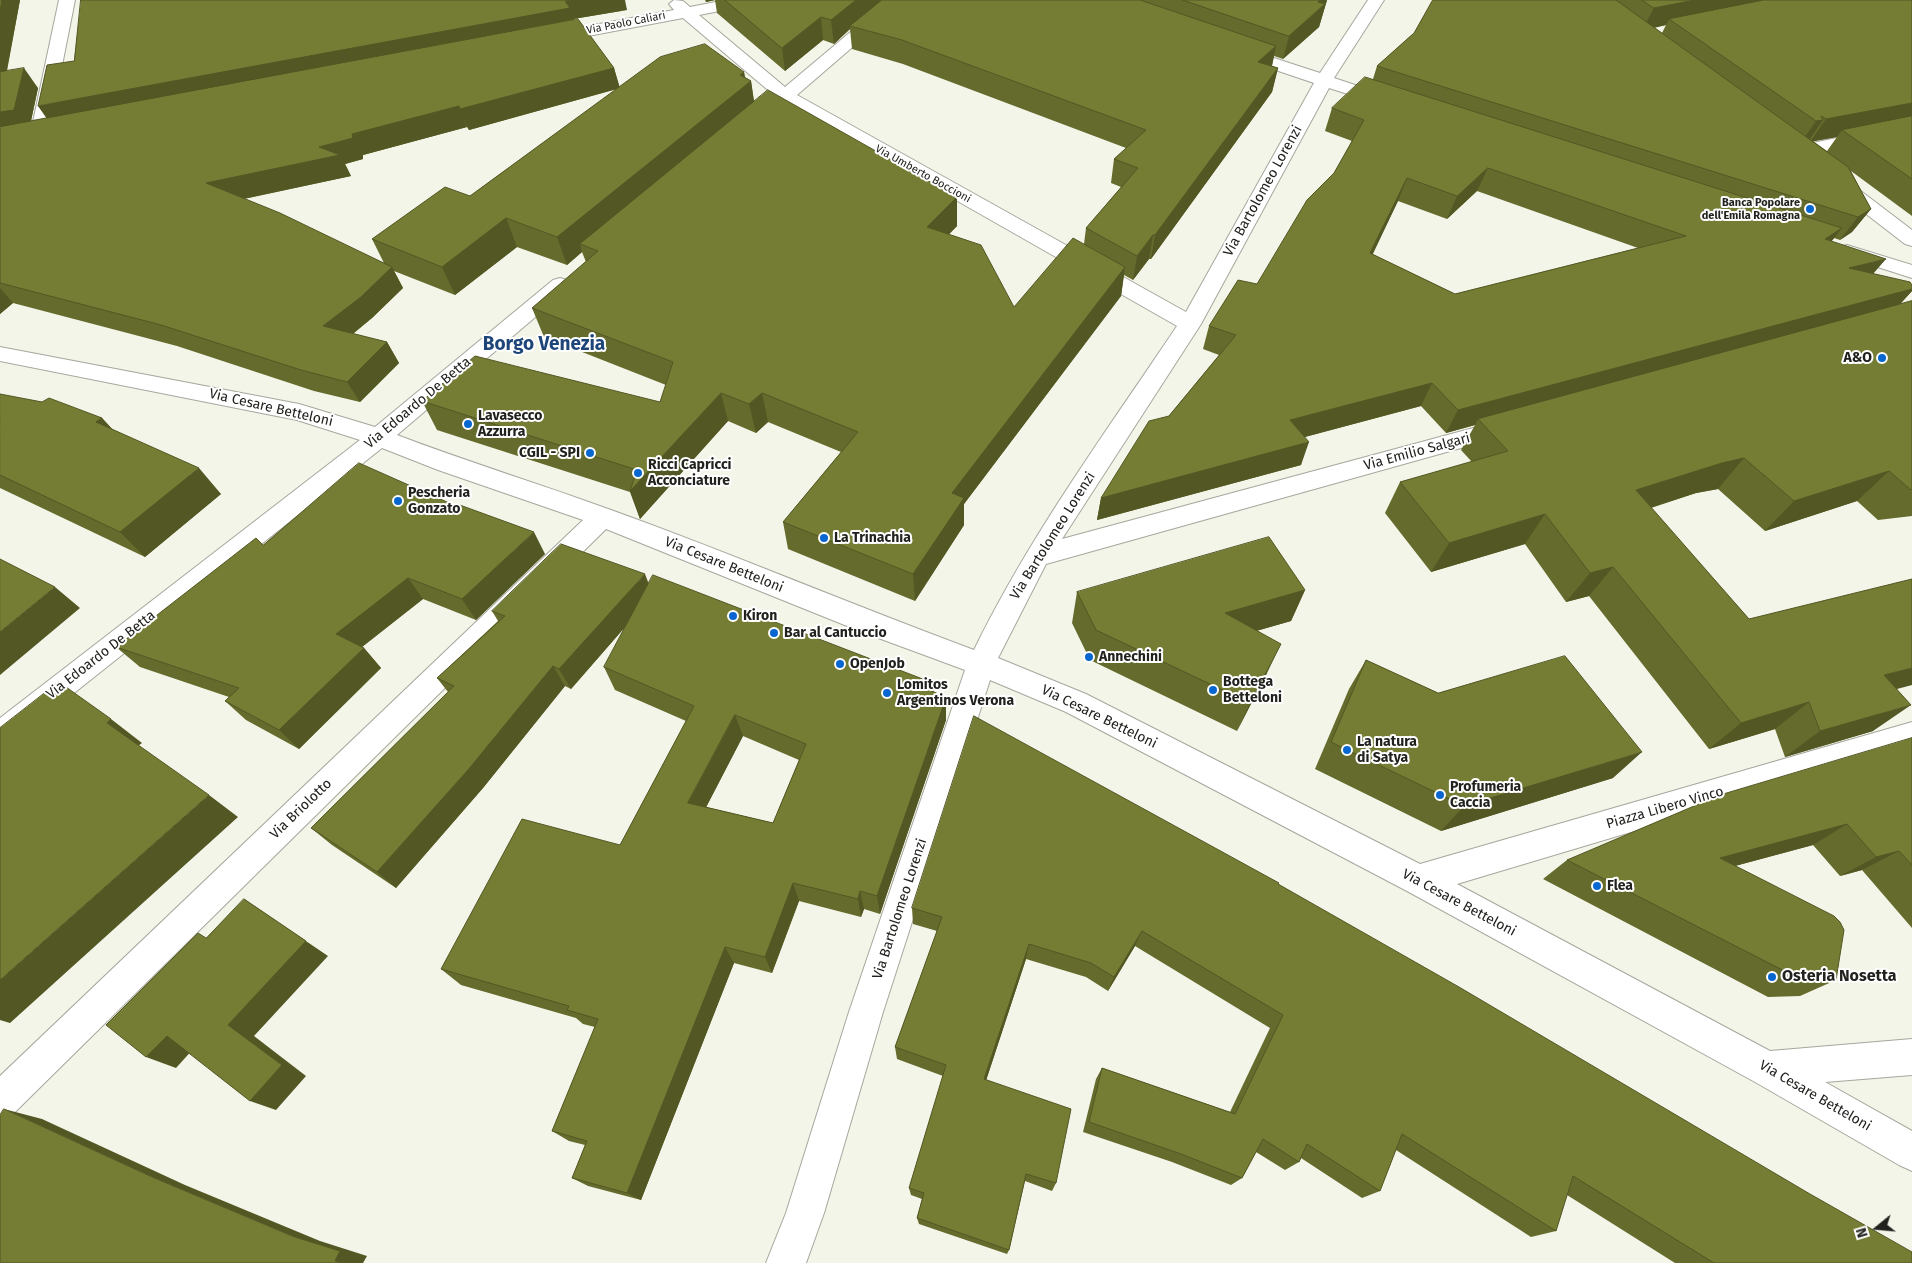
<!DOCTYPE html>
<style>
body{margin:0}
#map{position:relative;width:1912px;height:1263px;overflow:hidden;background:#f3f5e9;font-family:"Fira Sans",sans-serif}
canvas{display:block}
.north{position:absolute;left:1852px;top:1203px;width:50px;height:50px;-webkit-text-stroke:4px #fff;paint-order:stroke;rotate:253deg;font-size:14px;font-weight:700;line-height:20px;text-align:center;color:#21221e}
.north::after{content:'';display:block;margin:auto;width:18px;height:22px;background:#21221e;clip-path:polygon(50% 0,100% 100%,50% 72%,0 100%)}
</style>
<div id="map">
<canvas width="1912" height="1263"></canvas>
<div class="north">N</div>
</div>
<script>
const g = document.querySelector('canvas').getContext('2d');
g.lineJoin = 'round';
function trace(path, color, width, dash) { g.strokeStyle = color; g.lineWidth = width; g.lineCap = dash ? 'butt' : 'round'; g.setLineDash(dash || []); g.stroke(path); }
function fillPath(path, color) { g.fillStyle = color; g.fill(path, 'evenodd'); }
function label(font, color, halo, rows, align = 'center') {
  g.font = font + ' "Fira Sans",sans-serif'; g.lineWidth = 4; g.setLineDash([]); g.textBaseline = 'middle'; g.strokeStyle = halo; g.fillStyle = color; for (const [text, x, y, turn = 0] of rows) {
    g.save(); g.translate(x, y); g.rotate((+turn || 0) * Math.PI / 180); g.textAlign = isNaN(turn) ? turn : align; if (halo) g.strokeText(text, 0, 0); g.fillText(text, 0, 0); g.restore();
  }
}
const minor = new Path2D(`
 M59,0H75L48,136L45,140L39,142L33,140L30,136Z
 M674,0L683,1L690,7L726,0H759L757,3L751,5L699,15L785,87L873,13H885L887,16L885,19L797,95L1186,312L1314,83L1231,55L1229,51L1231,47L1237,46L1320,73L1368,0H1384L1334,78L1394,98L1397,102L1394,106L1388,107L1329,88L1201,324L1062,539L1503,420L1511,422L1515,428L1511,434L1046,564L998,658L1086,694L1420,864L1912,722V748L1457,884L1770,1051L1912,1039V1075L1825,1082L1912,1131V1171L1899,1165L1755,1082L1407,891L1066,712L990,680L883,1012L824,1213L806,1263H766L786,1213L849,1012L965,670L862,632L606,529L13,1114L0,1119V1076L583,520L438,470L382,448L10,744L0,748V718L360,440L297,420L0,361V347L299,404L375,427L553,280L560,278L567,280L571,285L567,290L397,435C468,462 540,484 611,510C733,554 852,605 974,650C1030,535 1106,432 1177,326L787,104C776,114 763,131 748,127L745,123L748,119L775,96L683,18L551,43L545,42L543,38L545,34L551,33L674,10L669,4Z
 M1912,123V133L1797,158L1790,156L1788,152L1790,148L1797,146Z
 M1842,180L1849,182L1912,230V246L1905,244L1835,190L1832,186L1835,182Z
 M1847,245L1912,265V278L1840,255L1837,251L1840,247Z`);
const wall = new Path2D(`
 M0,0H20L7,71L38,88L31,121L47,118L74,61L627,10L573,19L614,68L619,87L744,72L745,77L751,81L754,101L957,226L949,234L1014,307L1084,244L1086,228L1121,187L1111,183L1114,159L1126,148L903,64L852,49L850,29L834,44L823,40L785,71L717,13L715,0L706,2L705,0H1327L1319,27L1283,59L1274,56L1272,66L1278,68L1272,92L1151,259H1149L1133,280L1124,275L1121,296L964,504V525L915,601L788,549L783,522L841,452L768,422L756,433L728,421L640,519L630,492L437,430L422,401L660,402L666,385L544,337L532,308L586,262L582,252L567,265L517,247L455,295L394,271L403,288L372,318L353,334L387,342L399,363L360,402L314,391L177,346L13,303L0,314ZM617,89L470,196L372,239L384,263L244,199L351,176L345,164L363,159V155L467,127L469,130Z
 M1433,0H1912V216L1851,171L1871,209L1852,232L1840,240L1834,238L1831,241L1874,274L1912,291L1900,304L1912,301V516L1878,520L1857,501L1765,531L1718,489L1696,493L1651,508L1749,619L1897,689L1873,731L1785,757L1775,729L1709,749L1589,596L1566,602L1525,544L1431,572L1385,513L1400,482L1472,462L1461,450L1475,425L1446,433L1421,406L1305,437L1301,465L1097,520L1101,498L1219,355L1203,349L1209,326L1257,284L1334,173L1352,141L1325,131L1332,108L1373,79L1377,66L1414,33ZM1666,25L1662,33L1654,28ZM1837,137L1827,151L1813,141L1818,140ZM1477,191L1638,248L1455,294L1372,254L1398,201L1447,219Z
 M0,394L102,418L113,430L221,494L145,557L0,488Z
 M263,545L545,554L476,620L423,599L362,647L364,648L381,668L299,749L246,720L225,701L229,697L140,667L116,647Z
 M648,584L934,692L946,698V720L880,914L864,909L861,917L799,901L772,973L734,963L641,1200L588,1186L572,1178L585,1145L569,1141L552,1131L595,1027L583,1024L576,1018L461,985L441,969L620,845L686,721L615,690L604,667L625,627L571,689L565,686L483,788L396,888L332,845L311,828L448,692L437,678L498,621L492,611ZM743,736L799,760L773,823L706,807Z
 M1305,590L1291,621L1256,631L1267,673L1237,731L1090,660L1072,623L1077,592Z
 M1366,660L1438,693L1613,778L1441,831L1315,769L1349,689Z
 M1912,738V928L1862,870L1840,876L1813,845L1735,866L1836,980L1800,996L1768,997L1543,879L1567,860Z
 M1278,884L1912,1263H1675L1567,1195L1556,1231L1531,1237L1396,1150L1380,1191L1362,1198L1301,1158L1299,1162L1285,1170L1256,1152L1242,1178L1231,1185L1172,1162L1083,1132L1096,1079L1102,1068L1230,1112L1270,1028L1135,946L1108,991L1086,977L1026,959L986,1080L1056,1183L1052,1191L1025,1181L1009,1250L1007,1254L919,1224L917,1218L922,1199L911,1195L909,1188L943,1076L897,1059L895,1047L937,931L913,924L912,908Z`);
const shadedWall = new Path2D(`
 M2,0H20L2,95L0,92V12Z
 M572,0H625L627,10L573,19L52,126L38,106Z
 M706,0H715L706,2Z
 M856,0H885L850,26V29L834,44L831,20Z
 M1320,0H1327L1319,27L1283,59L1289,36Z
 M1695,0H1792L1669,19L1666,25L1642,30L1654,8Z
 M821,17L823,40L785,71L782,48Z
 M1276,46L1271,70L1258,62Z
 M24,68L38,88L29,130L0,136V112Z
 M614,68L620,88L469,130L460,109Z
 M1278,68L1272,92L1151,259L1155,235Z
 M744,72L746,85L751,81L755,109L580,244L582,252L567,265L557,237Z
 M1912,103V122L1842,130L1837,137L1810,142L1826,119Z
 M459,106L467,127L363,155V159L345,164L351,176L219,204L206,183L352,134Z
 M1823,120L1807,143L1800,144L1816,121Z
 M1488,168L1477,191L1447,219L1457,196Z
 M1407,178L1398,201L1362,277L1370,253Z
 M957,197V226L928,256L927,227Z
 M1871,209L1852,232L1840,240L1858,217Z
 M506,218L517,247L455,295L442,267Z
 M1842,228L1824,251L1825,239Z
 M1153,235L1149,259L1133,280L1137,256Z
 M1886,259L1866,282L1849,268Z
 M392,267L403,288L372,318L336,347L323,326Z
 M1125,267L1121,296L964,504V525L915,601L913,574L952,493Z
 M0,288L13,303L0,314Z
 M1912,289V291L1893,312L1478,419L1475,425L1446,433L1458,410Z
 M387,342L399,363L360,402L347,382Z
 M1432,383L1421,406L1282,443L1290,420Z
 M721,393L728,421L640,519L630,491Z
 M762,393L768,422L756,433L749,404Z
 M102,418L126,444L96,422Z
 M1309,442L1301,465L1097,520L1101,498Z
 M1744,458L1718,489L1696,493L1612,520L1636,490L1722,463Z
 M199,468L221,494L145,557L120,532Z
 M1889,471L1857,501L1765,531L1794,501Z
 M1545,514L1525,544L1431,572L1449,543Z
 M534,532L545,554L476,620L462,599Z
 M1613,567L1589,596L1566,602L1590,573Z
 M645,574L653,595L571,689L559,669Z
 M408,578L423,599L353,654L336,634Z
 M55,587L80,608L0,675V632Z
 M1305,590L1291,621L1214,643L1225,613Z
 M1281,644L1267,673L1237,731L1250,703Z
 M364,648L381,668L299,749L279,730Z
 M553,666L565,686L483,788L396,888L377,872Z
 M1912,668V685L1848,702L1884,675Z
 M933,683L934,706L930,690Z
 M946,698V720L880,914L877,896Z
 M1809,702L1775,729L1709,749L1741,723Z
 M1911,705L1873,731L1785,757L1820,731Z
 M735,715L743,736L698,823L688,803Z
 M111,719L142,743L138,746L107,723Z
 M1642,752L1613,778L1441,831L1464,806Z
 M209,795L238,817L10,1023L0,1020V980Z
 M1847,824L1813,845L1690,878L1720,858Z
 M1899,851L1862,870L1840,876L1876,857Z
 M793,883L799,901L772,973L765,957Z
 M860,891L864,909L861,917L858,899Z
 M244,899L328,956L254,1036L306,1076L276,1110L250,1101L228,1025Z
 M1142,931L1135,946L1108,991L1114,977Z
 M1029,944L1026,959L983,1090L984,1079Z
 M725,947L734,963L641,1200L627,1193Z
 M167,1036L195,1047L176,1068L146,1057Z
 M4,1109L42,1119L185,1185L320,1241L367,1256L363,1263H341L335,1261L292,1236L152,1177Z`);
const building = new Path2D(`
 M0,0H2L0,12Z
 M81,0H572L565,1L570,8L38,106L47,65L74,61Z
 M725,0H856L831,20L821,17L782,48Z
 M882,0H1140L1276,46L1258,62L1278,68L1155,235H1153L1137,256L1086,228L1138,168L1114,159L1146,130L902,40L850,26Z
 M1183,0H1320L1318,2L1325,4L1289,36Z
 M1433,0H1616L1848,167L1871,209L1858,217L1377,66L1414,33Z
 M1642,0H1695L1654,8Z
 M1764,0H1912V103L1826,119L1821,116L1823,120L1816,121L1669,19Z
 M578,19L614,68L460,109L459,106L352,134L353,138L319,147L340,155L206,183L280,213L392,267L361,297L323,326L387,342L347,382L301,370L161,325L0,283V127Z
 M705,44L744,72L740,75L751,81L557,237L506,218L442,267L372,239L445,187L470,196L660,57Z
 M24,68L14,110L0,112V72Z
 M1365,77L1842,228L1825,239L1886,259L1849,268L1910,282L1912,285V289L1458,410L1432,383L1290,420L1309,442L1101,498L1149,421L1169,416L1236,335L1209,326L1238,280L1257,284L1307,200L1334,173L1364,120L1332,108ZM1488,168L1686,236L1455,294L1370,253L1407,178L1457,196Z
 M768,90L957,197L927,227L981,245L1014,307L1073,238L1125,267L952,493L964,498L913,574L783,522L858,432L762,393L749,404L721,393L630,491L637,470L422,401L475,356L660,402L673,362L532,308L598,251L580,244Z
 M1912,116V179L1842,130Z
 M1912,301V489L1911,490L1889,471L1794,501L1744,458L1722,463L1636,490L1749,619L1912,579V668L1884,675L1911,705L1820,731L1809,702L1741,723L1613,567L1590,573L1545,514L1449,543L1400,482L1508,451L1478,419Z
 M0,394L42,402L49,398L102,418L96,422L199,468L120,532L0,475Z
 M359,463L456,506L457,504L534,532L462,599L408,578L336,634L364,648L279,730L225,701L239,688L116,647L256,538L263,545Z
 M1269,537L1305,590L1225,613L1281,644L1250,703L1096,630L1077,592Z
 M561,544L645,574L559,669L553,666L468,770L377,872L311,828L454,686L437,678L505,616L492,611Z
 M0,559L55,587L0,632Z
 M653,575L933,683L930,690L946,698L877,896L860,891L858,899L793,883L765,957L725,947L627,1193L572,1178L587,1141L552,1131L598,1019L567,1010L569,1006L441,969L522,819L620,845L694,706L604,667ZM735,715L806,744L773,823L688,803Z
 M1565,656L1642,752L1464,806L1331,742L1366,660L1438,693Z
 M59,682L111,719L107,723L209,795L0,980V728Z
 M974,716L1279,883L1278,884L1459,987L1810,1194L1912,1252V1263H1714L1573,1176L1556,1231L1402,1134L1380,1191L1307,1144L1299,1162L1263,1139L1242,1178L1181,1154L1089,1122L1102,1068L1235,1114L1283,1015L1142,931L1114,977L1091,963L1029,944L984,1079L1071,1109L1056,1183L1026,1174L1009,1250L917,1218L924,1193L909,1188L946,1065L895,1047L942,917L912,908Z
 M1912,738V865L1899,851L1876,857L1847,824L1720,858L1834,916L1840,922L1844,930L1836,980L1804,981L1567,860L1720,795Z
 M244,899L306,941L228,1025L282,1065L250,1101L167,1036L146,1057L106,1025L198,933L206,938Z
 M4,1109L152,1177L292,1236L340,1251L335,1261L341,1263H0V1115Z`);
const markers = [
 [1810,209,5,"#0766cf"],
 [1882,358,5,"#0766cf"],
 [468,424,5,"#0766cf"],
 [590,453,5,"#0766cf"],
 [638,473,5,"#0766cf"],
 [398,501,5,"#0766cf"],
 [824,538,5,"#0766cf"],
 [733,616,5,"#0766cf"],
 [774,633,5,"#0766cf"],
 [1089,657,5,"#0766cf"],
 [840,664,5,"#0766cf"],
 [1213,690,5,"#0766cf"],
 [887,693,5,"#0766cf"],
 [1347,750,5,"#0766cf"],
 [1440,795,5,"#0766cf"],
 [1597,886,5,"#0766cf"],
 [1772,977,5,"#0766cf"]
];
const farStreetnames = [
 ["Via Paolo Caliari",626,23,-11],
 ["Via Umberto Boccioni",923,174,29]
];
const farPoinames = [
 ["Banca Popolare",1800,203],
 ["dell'Emila Romagna",1800,216]
];
const streetNames = [
 ["Via Bartolomeo Lorenzi",1263,191,-61],
 ["Via Edoardo De Betta",418,403,-40],
 ["Via Cesare Betteloni",271,408,13],
 ["Via Emilio Salgari",1417,452,-15],
 ["Via Bartolomeo Lorenzi",1053,536,-58],
 ["Via Cesare Betteloni",724,565,22],
 ["Via Edoardo De Betta",101,655,-38],
 ["Via Cesare Betteloni",1099,717,26],
 ["Piazza Libero Vinco",1665,808,-16],
 ["Via Briolotto",301,809,-44],
 ["Via Cesare Betteloni",1459,903,28],
 ["Via Bartolomeo Lorenzi",900,909,-72],
 ["Via Cesare Betteloni",1815,1096,30]
];
const poiNames = [
 ["A&O",1872,358,"right"],
 ["Lavasecco",478,416],
 ["Azzurra",478,432],
 ["CGIL - SPI",580,453,"right"],
 ["Ricci Capricci",648,465],
 ["Acconciature",648,481],
 ["Pescheria",408,493],
 ["Gonzato",408,509],
 ["La Trinachia",834,538],
 ["Kiron",743,616],
 ["Bar al Cantuccio",784,633],
 ["Annechini",1099,657],
 ["OpenJob",850,664],
 ["Bottega",1223,682],
 ["Betteloni",1223,698],
 ["Lomitos",897,685],
 ["Argentinos Verona",897,701],
 ["La natura",1357,742],
 ["di Satya",1357,758],
 ["Profumeria",1450,787],
 ["Caccia",1450,803],
 ["Flea",1607,886]
];
const nearPoinames = [
 ["Osteria Nosetta",1782,977]
];
const districtNames = [
 ["Borgo Venezia",544,345]
];
trace(minor, '#a6a79d', 2);
fillPath(minor, '#fff');
fillPath(wall, '#656b2c');
fillPath(shadedWall, '#525724');
fillPath(building, '#757c33');
trace(building, '#525724', 1);
for (const [x, y, r, color] of markers) { const dot = new Path2D(); dot.arc(x, y, r, 0, 2 * Math.PI); g.fillStyle = color; g.fill(dot); trace(dot, '#fff', 2); }
label('11px', '#21221e', '#fff', farStreetnames);
label('bold 11px', '#21221e', '#fff', farPoinames, 'right');
label('14px', '#21221e', '#fff', streetNames);
label('bold 14px', '#21221e', '#fff', poiNames, 'left');
label('bold 16px', '#21221e', '#fff', nearPoinames, 'left');
label('bold 19px', '#1e457a', '#fff', districtNames);
</script>
